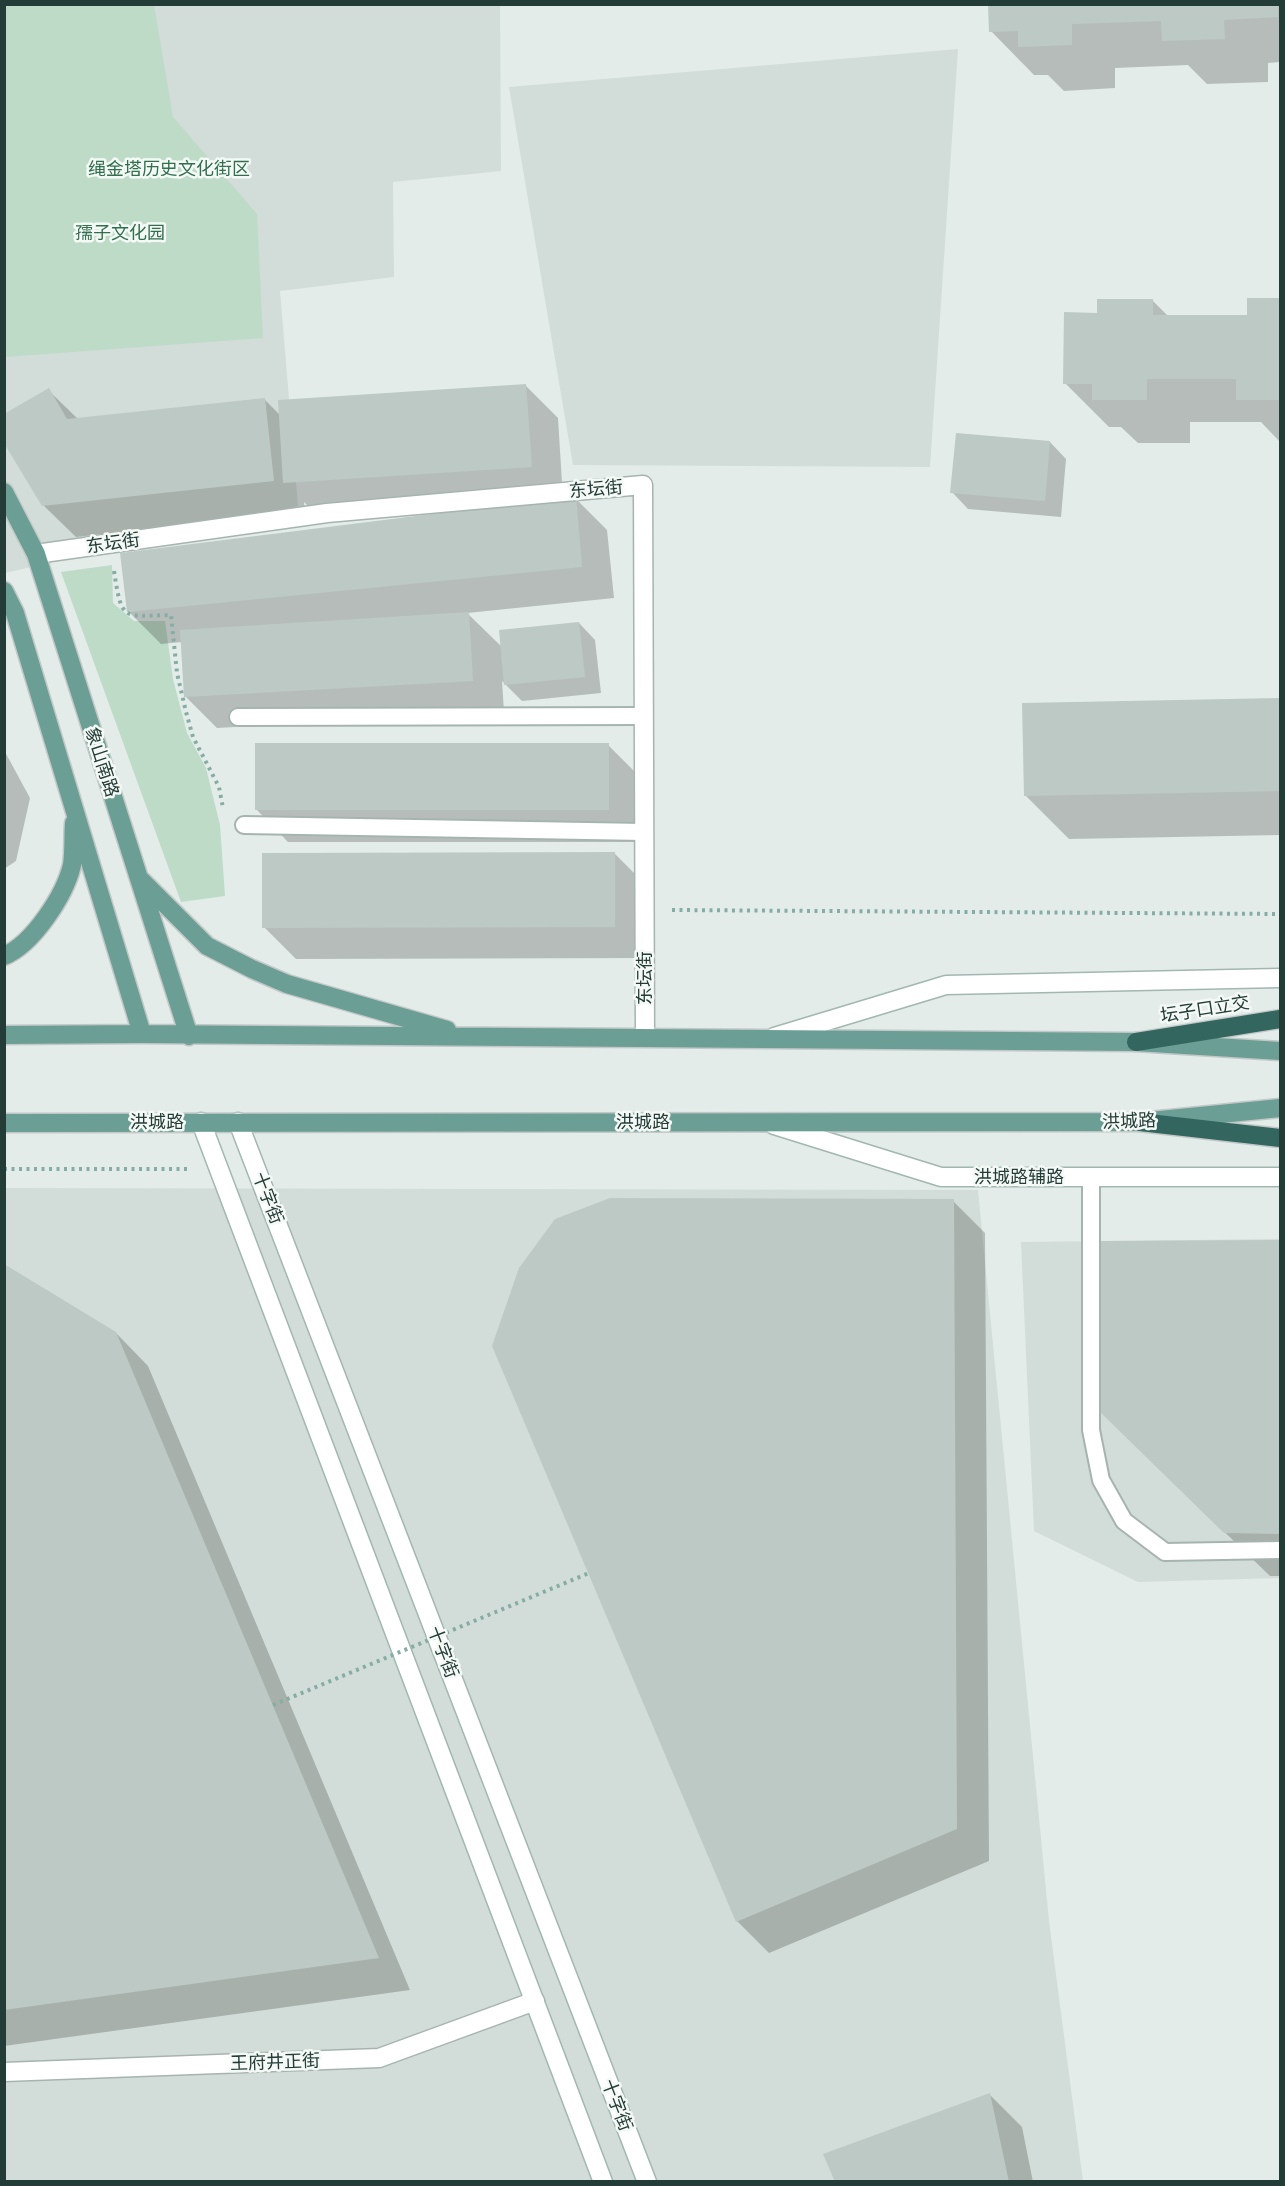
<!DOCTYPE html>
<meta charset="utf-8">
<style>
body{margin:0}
#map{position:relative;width:1285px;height:2186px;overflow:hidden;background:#e3ece9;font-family:"Exo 2",sans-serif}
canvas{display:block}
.frame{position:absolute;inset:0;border:6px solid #243c37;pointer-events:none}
</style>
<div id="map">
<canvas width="1285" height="2186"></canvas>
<div class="frame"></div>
</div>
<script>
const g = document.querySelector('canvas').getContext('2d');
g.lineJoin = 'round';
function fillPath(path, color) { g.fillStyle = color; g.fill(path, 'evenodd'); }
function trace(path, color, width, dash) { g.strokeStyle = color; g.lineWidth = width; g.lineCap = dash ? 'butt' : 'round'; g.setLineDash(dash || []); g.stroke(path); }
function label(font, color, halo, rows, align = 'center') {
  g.font = font + ' "Exo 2","Noto Sans SC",sans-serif'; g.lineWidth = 5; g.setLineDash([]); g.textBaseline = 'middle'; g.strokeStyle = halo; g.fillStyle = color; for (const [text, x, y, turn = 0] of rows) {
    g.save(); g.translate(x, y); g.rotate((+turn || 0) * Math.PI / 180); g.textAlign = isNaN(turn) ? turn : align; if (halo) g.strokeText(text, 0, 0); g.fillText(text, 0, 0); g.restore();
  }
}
const built = new Path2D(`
 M5,5H500L501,171L393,182L394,277L280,291L298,506L5,573Z
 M958,49L930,467L573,465L509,87Z
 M5,1188L978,1190L1049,1921L1083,2181L5,2182Z
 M1280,1239V1578L1138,1582L1034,1531L1021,1242Z`);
const green = new Path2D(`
 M5,4L154,5L173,117L257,214L263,338L5,357Z
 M112,565L113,603L134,621H165L173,679L187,733L206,768L220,825L225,896L181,902L61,572Z`);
const shadow = new Path2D(`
 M989,4H1280V62L1268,63V82L1207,84L1188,65L1115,68V88L1064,91L1048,75H1034L991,31Z
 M1248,300H1280V442L1261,422H1190V443H1138L1121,427H1109L1065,383L1099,315L1153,301L1168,316L1248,317Z
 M526,386L558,418L563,499L575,498L607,530L614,598L467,613L502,647L579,623L595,640L601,693L522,701L502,681L504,712L217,728L185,696L182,642L161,644L129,612L534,503L316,514L304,502L305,512L76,537L43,505L48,390L78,419L264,399L280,415Z
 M1050,442L1066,459L1061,517L968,509L952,492Z
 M1280,699V835L1069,839L1025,795L1024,705Z
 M608,745L640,777V842H288L257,810Z
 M4,750L30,798L16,861L4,869Z
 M615,854L647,886V958L296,959L264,927Z
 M953,1201L985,1233L989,1861L769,1953L737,1921Z
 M1280,1241V1576H1270L1144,1454L1098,1243Z
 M4,1266L116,1333L148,1366L410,1990L4,2046Z
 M990,2095L1022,2127L1033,2182H836Z`);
const building = new Path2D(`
 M988,4H1278V17L1224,20L1225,39L1162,41L1161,21L1072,24V45L1018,47V31L989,32Z
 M1247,298H1280V400H1236V379H1147V400H1092V384H1063L1064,312L1097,313V299H1153V315H1247Z
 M526,384L532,467L283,483L278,400Z
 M49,388L67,419L265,398L274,481L42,506L4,443V414Z
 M956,433L1050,441L1045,501L950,493Z
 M576,496L582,567L127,612L120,553Z
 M469,612L473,681L184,697L180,630Z
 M579,622L585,677L504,685L499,630Z
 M1280,698V791L1024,796L1022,703Z
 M255,743H609V810H255Z
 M615,852V927L262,928V853Z
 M610,1198L954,1199L957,1829L736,1922L492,1346L519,1268L555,1219Z
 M1280,1240V1534L1224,1533L1098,1410L1096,1241Z
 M4,1264L116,1332L379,1958L4,2010Z
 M990,2093L1009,2182H835L823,2154Z`);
const path = new Path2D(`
 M114,571C122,622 122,616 171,615L177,673L186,712L193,737L219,787L223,808
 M672,910L1280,914
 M4,1169H190`);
const lane = new Path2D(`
 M238,717L644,716
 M244,825L644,832
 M1091,1177V1430L1101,1480L1124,1521L1165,1552L1280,1550`);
const street = new Path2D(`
 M36,554L327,513L643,485L645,1037
 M4,2072L379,2058L535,2001`);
const secondary = new Path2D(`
 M774,1037L946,985L1280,978
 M201,1122L603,2182
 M238,1122L647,2182
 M774,1125L941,1177H1280`);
const primary = new Path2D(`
 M4,492L36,554L189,1036
 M4,591L15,613L142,1034
 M141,880L207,946L252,969L287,984L447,1030
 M4,956C33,944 65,895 72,865C74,852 73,836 74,823
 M4,1035L142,1034L1136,1042L1280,1051
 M4,1123L1140,1122L1280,1108`);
const highway = new Path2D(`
 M1136,1042L1280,1019
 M1140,1122L1280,1138`);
const pathBridge = new Path2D(`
 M273,1705L589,1573`);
const parkNames = [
 ["绳金塔历史文化街区",169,169],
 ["孺子文化园",120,233]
];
const streetNames = [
 ["东坛街",596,489,-5],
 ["东坛街",113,543,-8],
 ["象山南路",102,762,72],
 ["东坛街",645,978,-90],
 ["坛子口立交",1205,1009,-9],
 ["洪城路",1129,1121,-2],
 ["洪城路",157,1122],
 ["洪城路",643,1122],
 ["洪城路辅路",1019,1177],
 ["十字街",268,1198,69],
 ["十字街",443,1652,69],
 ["王府井正街",275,2062,-2],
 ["十字街",617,2105,69]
];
fillPath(built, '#d2dcd8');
fillPath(green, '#bedbc8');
fillPath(shadow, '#0003');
fillPath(building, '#bcc9c5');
trace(lane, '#a6b4b0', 20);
trace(street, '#a6b4b0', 21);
trace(secondary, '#a2b7b1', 21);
trace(primary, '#c2c8c7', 21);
trace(highway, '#c2c8c7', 21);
trace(path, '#86ada4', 4, [3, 4.5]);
trace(lane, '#fff', 16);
trace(street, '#fff', 18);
trace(secondary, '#fff', 18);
trace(primary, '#6b9e94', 18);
trace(highway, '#32665f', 18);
trace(pathBridge, '#86ada4', 4, [3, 4.5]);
label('18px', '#31704e', '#f4f9f6', parkNames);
label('18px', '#243c37', '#f4f9f6', streetNames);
</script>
